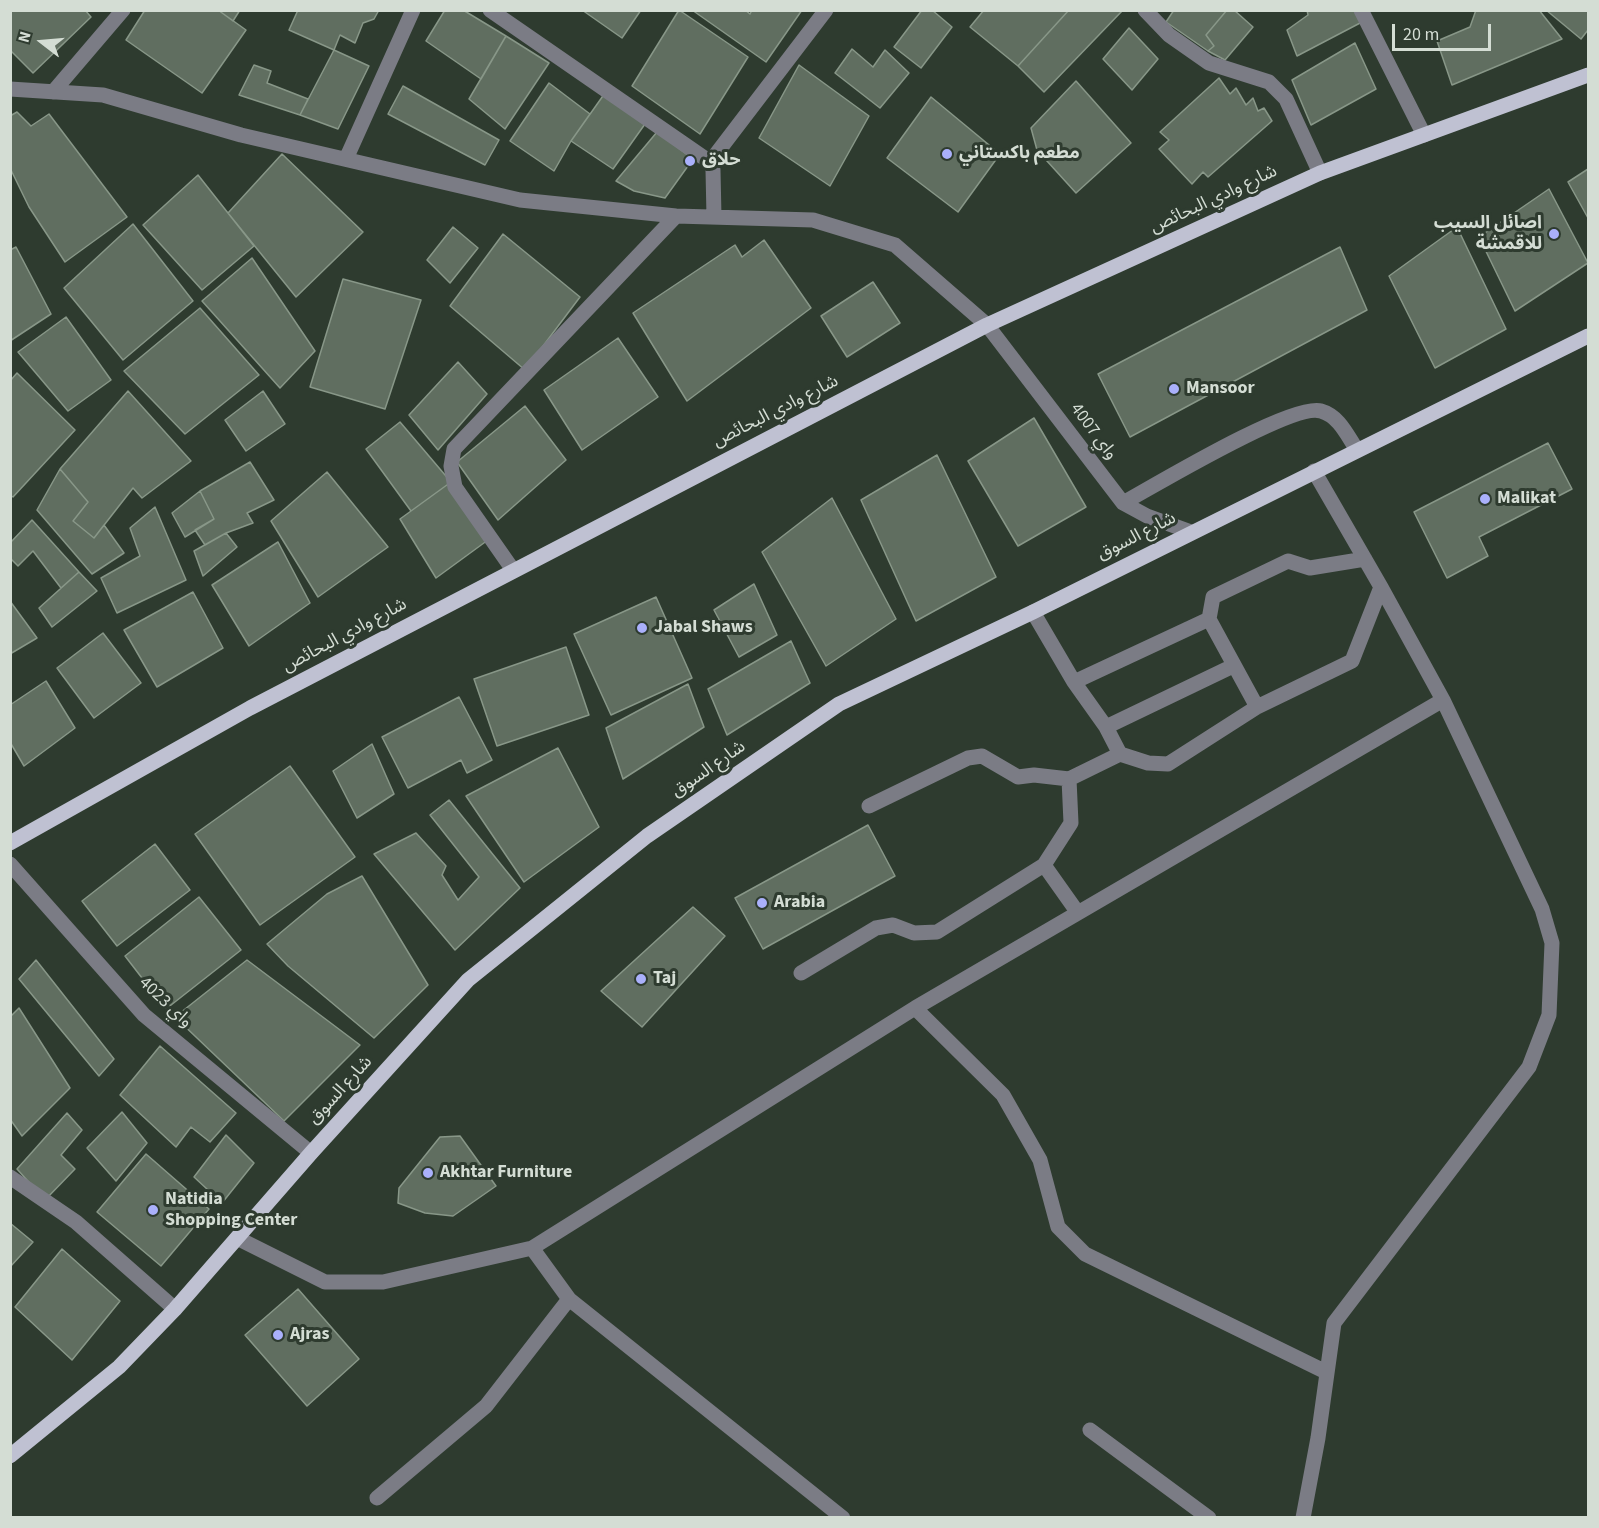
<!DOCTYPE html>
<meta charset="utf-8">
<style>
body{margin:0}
#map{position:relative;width:1599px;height:1528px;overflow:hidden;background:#2e3b2f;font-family:"Source Sans 3",sans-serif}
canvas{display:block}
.frame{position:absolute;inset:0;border:12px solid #d4ddd4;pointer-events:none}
.north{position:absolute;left:12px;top:12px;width:60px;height:60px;-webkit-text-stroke:4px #2e3b2f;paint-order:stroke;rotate:286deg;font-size:16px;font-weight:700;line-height:24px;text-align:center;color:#d4ddd4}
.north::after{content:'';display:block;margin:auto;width:21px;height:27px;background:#d4ddd4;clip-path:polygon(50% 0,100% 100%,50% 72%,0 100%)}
.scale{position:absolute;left:1392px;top:24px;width:99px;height:27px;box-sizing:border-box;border:3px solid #d4ddd4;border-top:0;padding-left:8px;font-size:18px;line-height:21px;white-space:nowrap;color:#d4ddd4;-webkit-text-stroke:4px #2e3b2f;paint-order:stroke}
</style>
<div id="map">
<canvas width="1599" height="1528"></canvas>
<div class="frame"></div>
<div class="north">N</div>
<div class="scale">20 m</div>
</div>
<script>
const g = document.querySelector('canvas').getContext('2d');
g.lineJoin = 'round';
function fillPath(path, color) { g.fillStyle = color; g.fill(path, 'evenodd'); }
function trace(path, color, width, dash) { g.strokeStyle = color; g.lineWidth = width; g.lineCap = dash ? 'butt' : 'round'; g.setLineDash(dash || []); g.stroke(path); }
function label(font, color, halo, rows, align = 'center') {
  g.font = font + ' "Source Sans 3","Noto Sans Arabic",sans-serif'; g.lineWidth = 6; g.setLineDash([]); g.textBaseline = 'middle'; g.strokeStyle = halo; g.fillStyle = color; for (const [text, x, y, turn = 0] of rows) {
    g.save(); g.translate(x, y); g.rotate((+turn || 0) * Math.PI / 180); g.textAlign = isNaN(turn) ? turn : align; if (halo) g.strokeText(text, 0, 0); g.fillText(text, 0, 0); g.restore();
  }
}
const building = new Path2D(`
 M10,10H85L91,17L33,73L10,50Z
 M145,10H218L246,30L202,93L126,40Z
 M218,10H240L233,21Z
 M298,10H379L374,19L363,23L355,43L340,35L334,50L289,30Z
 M445,10H463L506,36L481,79L426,41Z
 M582,10H641L622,38Z
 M679,10L748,57L700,134L632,86Z
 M692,10H745L750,14L752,10H802L766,62Z
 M922,10H932L952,27L921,68L894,47Z
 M984,10H1069L1018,66L970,27Z
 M1069,10H1123L1044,92L1018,66Z
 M1174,10H1227L1206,35L1214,46L1208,51L1166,22Z
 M1227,10H1234L1253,27L1225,60L1208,51L1214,46L1206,35Z
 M1307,10H1357L1362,22L1297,56L1287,30L1308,15Z
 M1476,10H1539L1562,39L1452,85L1437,41L1470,27Z
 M1546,10H1588V30L1581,39Z
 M1129,28L1158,59L1132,90L1103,59Z
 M506,36L549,63L505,129L469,99Z
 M1355,43L1376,89L1311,125L1292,80Z
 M852,49L873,67L885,50L909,73L880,108L835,73Z
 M334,50L369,66L338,129L300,115Z
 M254,65L271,71L267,83L308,99L300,115L239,95Z
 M799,65L869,116L830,186L759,138Z
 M1219,78L1230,94L1236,88L1246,105L1253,98L1258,111L1264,108L1272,121L1208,177L1203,172L1192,184L1159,149L1169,140L1160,132Z
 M1076,81L1131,143L1076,193L1037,150L1031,128Z
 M549,83L590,114L571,141L554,171L510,141Z
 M403,86L499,140L485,165L388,114Z
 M605,93L645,124L613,169L571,141Z
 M931,97L1000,154L958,212L887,158Z
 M17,112L31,126L49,114L127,217L65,262L29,207L10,168V116Z
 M657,132L693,159L665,198L634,191L616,181Z
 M282,154L363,232L296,297L228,213Z
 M1588,169V218L1568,182Z
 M198,175L254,246L202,290L143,225Z
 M1549,189L1588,263L1515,311L1479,237Z
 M133,224L193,301L123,360L64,288Z
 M453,227L478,248L450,283L427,260Z
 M1457,227L1506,329L1435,368L1389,276Z
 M503,234L580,297L525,370L450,306Z
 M764,240L811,308L687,401L633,313L735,245L742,257Z
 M16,247L51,314L10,341V250Z
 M1340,247L1367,310L1130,437L1098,374Z
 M252,258L315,351L280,388L202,301Z
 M343,279L421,300L385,409L310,387Z
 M873,282L900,323L847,357L821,316Z
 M200,308L259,375L185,434L124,371Z
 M66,317L111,380L68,411L18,352Z
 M618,338L658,397L582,450L544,390Z
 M458,362L487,394L438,450L409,415Z
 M17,373L75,430L13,497L10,495V381Z
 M128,391L191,461L142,498L133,488L94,538L73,521L88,502L60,469Z
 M263,391L285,424L246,451L225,420Z
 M525,406L566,460L498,520L457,462Z
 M1034,418L1086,507L1018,546L968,461Z
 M400,422L451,482L411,511L366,449Z
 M1548,443L1572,489L1479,537L1488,556L1447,578L1414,512Z
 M937,455L996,577L916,621L861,500Z
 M250,462L274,500L247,513L253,523L226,533L205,545L195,530L214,519L200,491Z
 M60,469L88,502L73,521L94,538L104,525L124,553L92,574L37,510Z
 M327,472L388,547L318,597L271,521Z
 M451,482L488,540L436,578L400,519Z
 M200,491L214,519L185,537L172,513Z
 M832,498L896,619L826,666L762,552Z
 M155,507L186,580L117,613L101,578L140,556L130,528Z
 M32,520L79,572L61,588L33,551L18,566L10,558V543Z
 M226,533L237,547L203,576L194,551Z
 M278,542L310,603L249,646L212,585Z
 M79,572L97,591L52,627L39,608Z
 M754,584L777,635L739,657L714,610Z
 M193,592L223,648L157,687L124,630Z
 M656,597L692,678L611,715L574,634Z
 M10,601L37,638L10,654Z
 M103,633L141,683L94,718L57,668Z
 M791,641L810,683L727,735L708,689Z
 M566,647L589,715L497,746L474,679Z
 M46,681L75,728L24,766L10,742V705Z
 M688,684L704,727L623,779L606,728Z
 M459,697L492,760L467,773L461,760L408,788L382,737Z
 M372,744L394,794L357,818L333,771Z
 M558,748L599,827L524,882L466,796Z
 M290,766L355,857L260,925L195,834Z
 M449,800L520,888L455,950L374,854L416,833L446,866L442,875L458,900L479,877L430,815Z
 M868,825L895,876L763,949L735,898Z
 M155,844L190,890L117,946L82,901Z
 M362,876L428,985L374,1038L288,966L267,944L327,894Z
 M199,897L241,950L166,1009L125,956Z
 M693,907L725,936L642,1027L601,991Z
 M36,960L114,1059L99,1076L19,979Z
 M247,960L360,1045L284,1121L175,1017Z
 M19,1008L70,1088L22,1136L10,1119V1017Z
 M160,1046L236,1113L210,1142L191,1127L176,1147L120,1095Z
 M122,1112L147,1143L116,1181L87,1148Z
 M67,1113L82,1130L61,1155L75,1169L45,1200L17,1169Z
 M226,1135L254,1163L222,1203L194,1177Z
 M460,1136L496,1186L453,1216L425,1213L398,1203L399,1188L440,1137Z
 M146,1154L209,1209L161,1266L97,1212Z
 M10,1223L33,1242L10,1267Z
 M62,1249L120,1301L72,1360L15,1307Z
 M298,1289L359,1359L307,1406L245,1335Z`);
const minor = new Path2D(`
 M490,10L710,162L713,170L714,217
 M1145,10L1169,35L1209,63L1269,82L1286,99L1320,173
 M1361,10L1424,135
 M10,89L103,95L241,135L520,200L676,216L813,220L895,245L987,325L1123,503L1147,516L1191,532
 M53,92L123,10
 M346,159L413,10
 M710,162L826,10
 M1123,503C1154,486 1293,402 1321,411C1339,416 1347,435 1357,450
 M1365,559L1310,568L1288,561L1213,597L1209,619L1257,707L1352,661L1381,587
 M513,570L455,487L451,466L454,449L676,216
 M1074,682L1209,619
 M1106,727L1233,666
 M1120,754L1148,763L1168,764L1257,707
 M869,806L968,758L982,756L1018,777L1034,775L1069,779L1120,754L1106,727L1074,682L1033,612
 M10,864L144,1015L311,1153
 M1044,865L1078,913
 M801,973L876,928L893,925L914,933L937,932L1044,865L1071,823L1069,779
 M915,1008L1003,1095L1040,1160L1058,1227L1085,1254L1326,1372
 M10,1177L76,1222L175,1309
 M237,1238L325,1282H383L532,1248L915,1008L1443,700
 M532,1248L569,1299L843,1518
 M1090,1430L1209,1518
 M377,1498L486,1406L569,1299
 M1303,1518L1318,1438L1334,1323L1529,1067L1549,1015L1552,943L1542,909L1443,700L1381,587L1314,471`);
const major = new Path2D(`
 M10,843L250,708L987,325L1320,173L1588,75
 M10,1456L119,1367L175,1309L311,1153L468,980L647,836L839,704L1033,612L1588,336`);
const markers = [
 [947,154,6,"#aab0fb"],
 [690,161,6,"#aab0fb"],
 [1554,234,6,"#aab0fb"],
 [1174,389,6,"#aab0fb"],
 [1485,499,6,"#aab0fb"],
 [642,628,6,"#aab0fb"],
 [762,903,6,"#aab0fb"],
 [641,979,6,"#aab0fb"],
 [428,1173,6,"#aab0fb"],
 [153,1210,6,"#aab0fb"],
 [278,1335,6,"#aab0fb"]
];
const poiNames = [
 ["مطعم باكستاني",959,154],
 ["حلاق",702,161],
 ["اصائل السيب",1542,224,"right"],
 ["للاقمشة",1542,245,"right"],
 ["Mansoor",1186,389],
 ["Malikat",1497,499],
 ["Jabal Shaws",654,628],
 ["Arabia",774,903],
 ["Taj",653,979],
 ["Akhtar Furniture",440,1173],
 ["Natidia",165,1200],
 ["Shopping Center",165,1221],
 ["Ajras",290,1335]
];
const streetNames = [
 ["شارع وادي البحائص",1214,200,-25],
 ["شارع وادي البحائص",776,412,-27],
 ["واي 4007",1093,432,53],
 ["شارع السوق",1137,537,-27],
 ["شارع وادي البحائص",345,636,-28],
 ["شارع السوق",709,770,-35],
 ["واي 4023",165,1003,43],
 ["شارع السوق",341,1091,-48]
];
fillPath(building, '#606e60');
trace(building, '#889788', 1.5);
trace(minor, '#7b7c85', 15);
trace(major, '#bfc1d2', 15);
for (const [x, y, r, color] of markers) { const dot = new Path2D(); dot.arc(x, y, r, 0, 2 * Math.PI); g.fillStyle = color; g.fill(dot); trace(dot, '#2e3b2f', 2); }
label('bold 18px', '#d4ddd4', '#2e3b2f', poiNames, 'left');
label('18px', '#d4ddd4', '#2e3b2f', streetNames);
</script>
